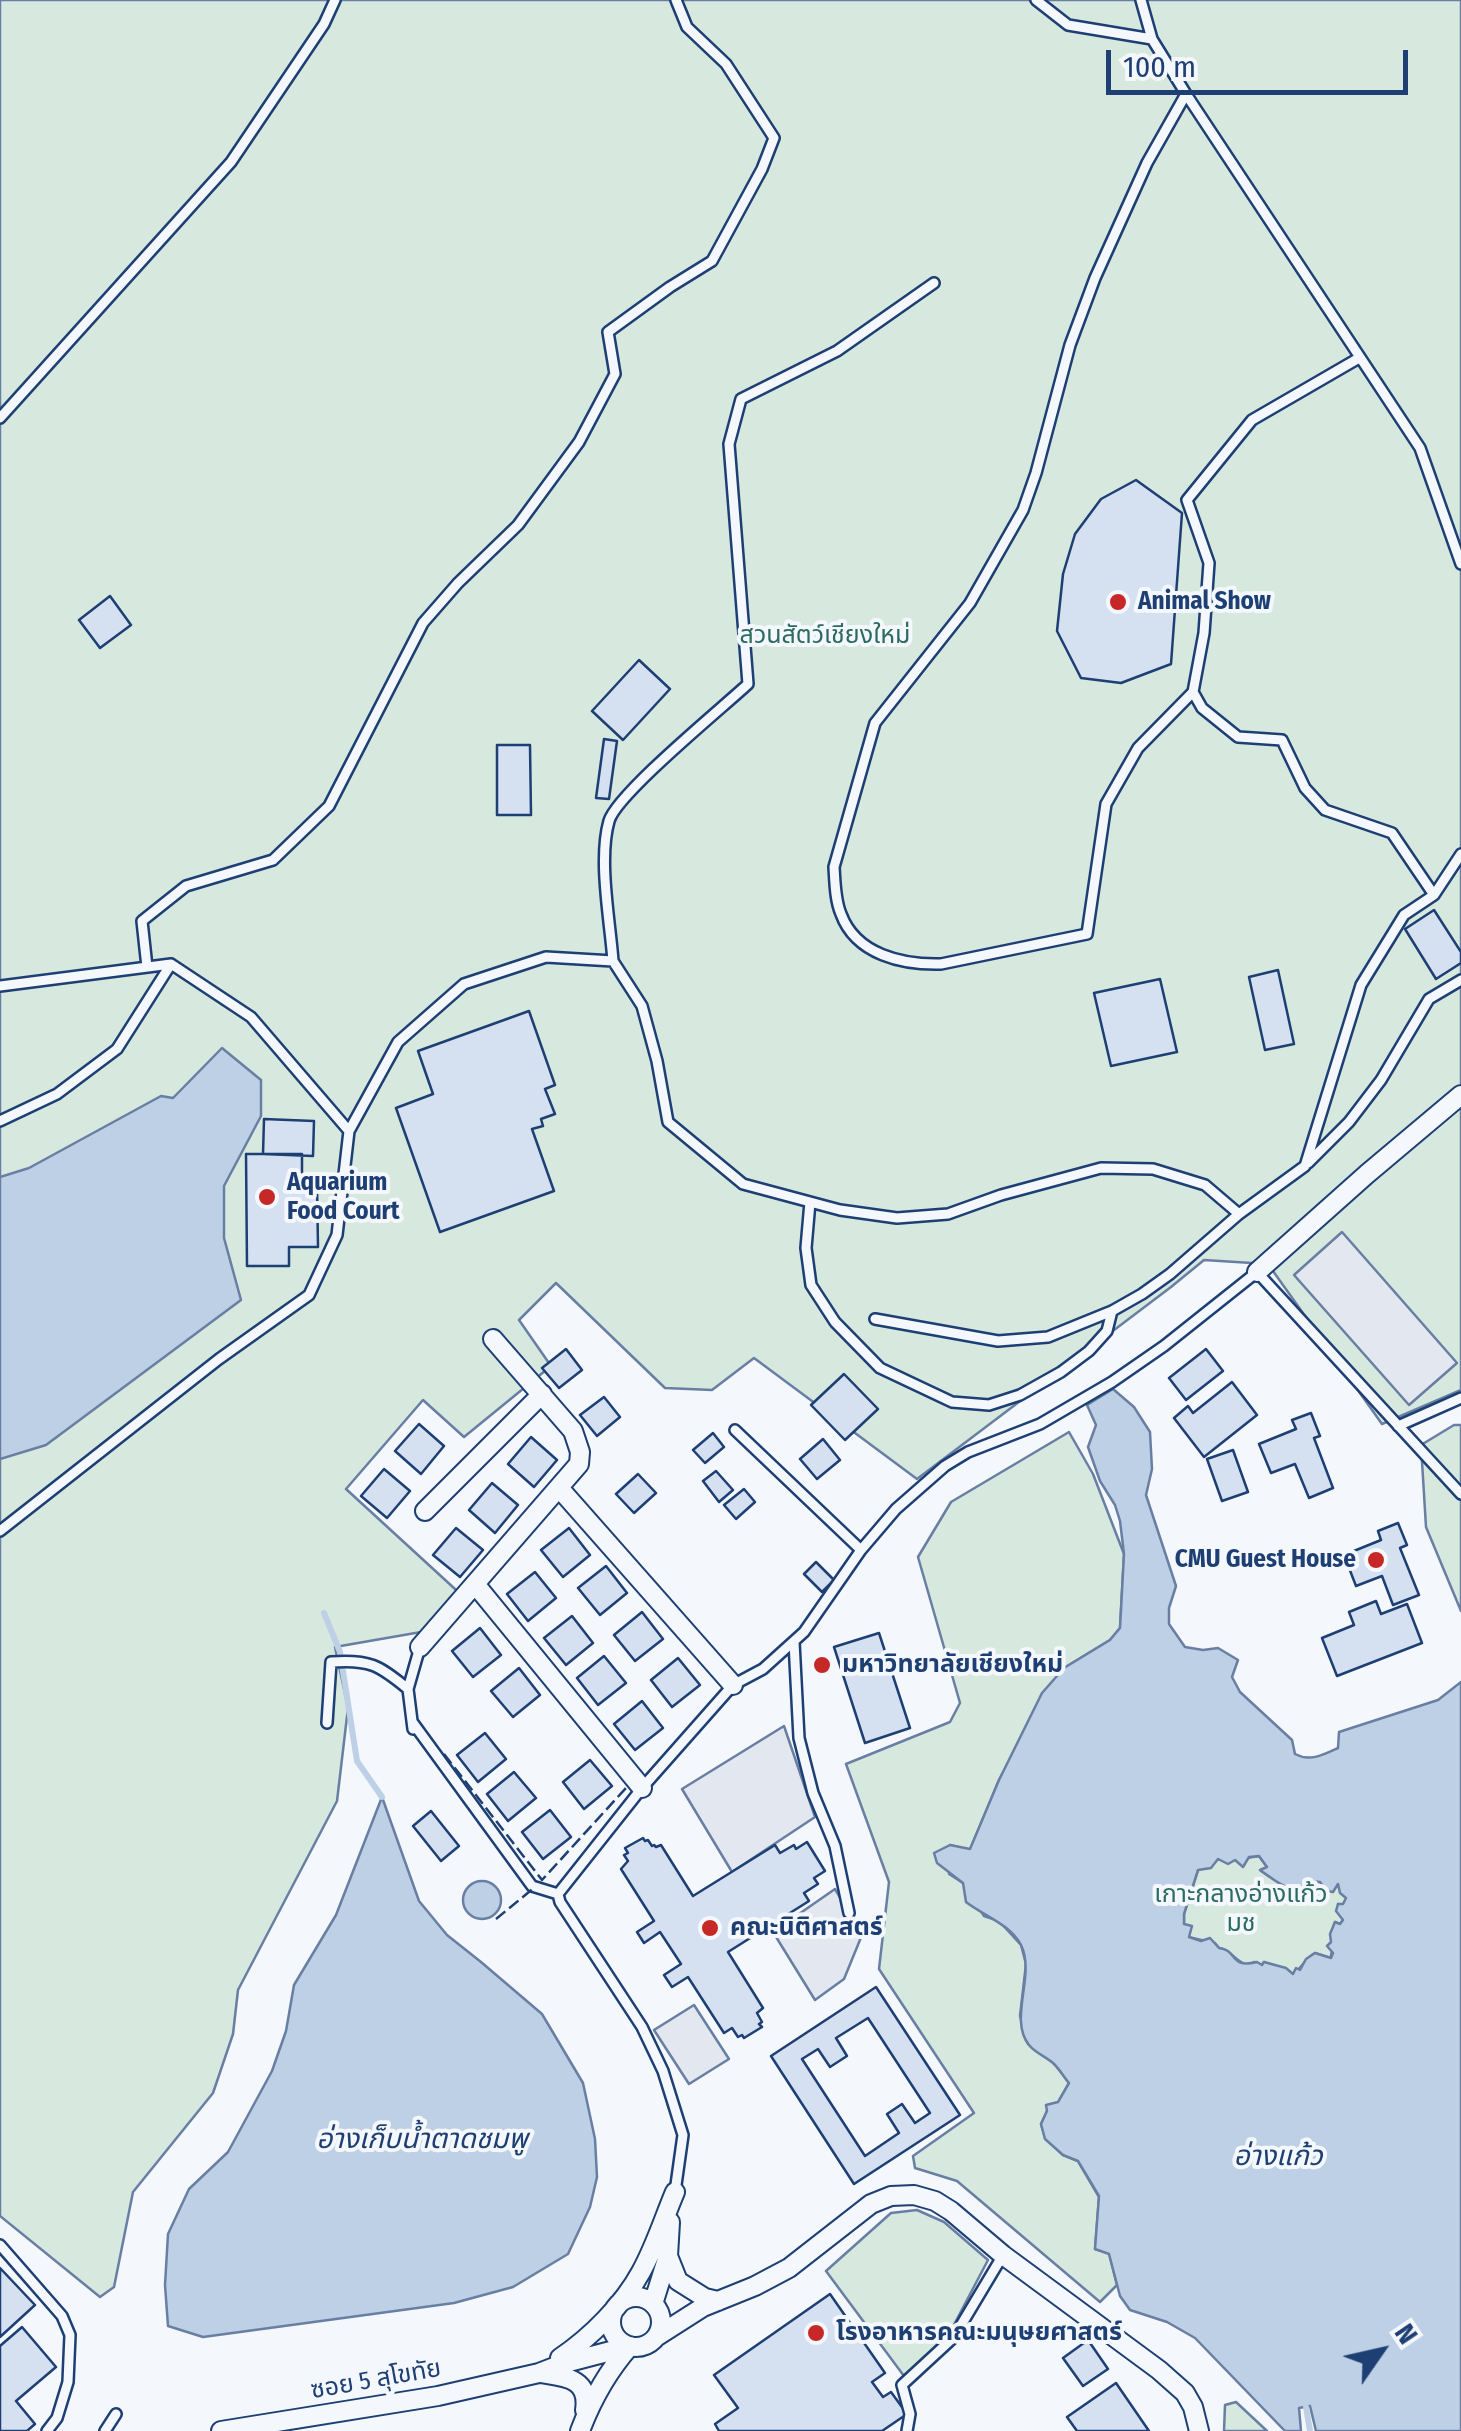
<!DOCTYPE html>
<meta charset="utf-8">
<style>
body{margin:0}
#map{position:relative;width:1461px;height:2431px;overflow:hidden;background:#f4f7fb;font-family:"Fira Sans Condensed",sans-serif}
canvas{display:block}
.north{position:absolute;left:1331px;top:2301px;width:100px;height:100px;-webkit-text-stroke:8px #f4f7fb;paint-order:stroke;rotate:56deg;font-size:28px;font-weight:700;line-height:40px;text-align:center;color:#1d3f73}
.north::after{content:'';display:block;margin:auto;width:35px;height:45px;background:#1d3f73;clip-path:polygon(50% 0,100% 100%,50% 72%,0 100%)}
.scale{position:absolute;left:1106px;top:50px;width:302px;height:45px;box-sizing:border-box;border:5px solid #1d3f73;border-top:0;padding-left:12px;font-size:30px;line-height:35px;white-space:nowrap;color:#1d3f73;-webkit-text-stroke:8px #f4f7fb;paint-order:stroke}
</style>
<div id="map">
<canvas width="1461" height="2431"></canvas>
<div class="north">N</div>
<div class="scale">100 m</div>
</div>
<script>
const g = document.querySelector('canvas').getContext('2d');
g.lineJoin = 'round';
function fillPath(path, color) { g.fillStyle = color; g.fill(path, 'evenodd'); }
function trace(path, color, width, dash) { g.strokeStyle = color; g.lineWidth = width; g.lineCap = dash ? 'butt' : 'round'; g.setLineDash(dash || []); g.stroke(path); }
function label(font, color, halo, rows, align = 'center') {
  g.font = font + ' "Fira Sans Condensed","Noto Sans Thai",sans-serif'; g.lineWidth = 8; g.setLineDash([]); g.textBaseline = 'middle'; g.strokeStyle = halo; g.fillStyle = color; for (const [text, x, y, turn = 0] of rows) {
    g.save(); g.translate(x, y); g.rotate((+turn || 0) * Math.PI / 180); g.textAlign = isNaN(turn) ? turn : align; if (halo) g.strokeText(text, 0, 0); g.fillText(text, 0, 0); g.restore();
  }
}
const green = new Path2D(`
 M0,0H1461V1390L1382,1424L1268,1264L1204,1260L1171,1287L917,1479L754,1358L712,1390L665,1388L556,1283L519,1320L551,1366L464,1437L423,1400L346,1489L467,1600L444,1628L335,1647L348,1708L337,1801L238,1990L233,2034L213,2093L133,2192L114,2287L100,2297L0,2216Z
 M1454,1425H1461V1611L1426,1527L1421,1445Z
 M1069,1432L1093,1474L1124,1554L1120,1628L1110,1640L1064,1668L999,1780L970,1850L950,1845L949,1874L963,1883L984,1916L999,1921L1021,1945L1026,1964L1020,2016L1028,2044L1055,2064L1069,2083L1058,2103L1047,2111L1041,2124L1045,2138L1063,2155L1078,2161L1099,2197L1095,2249L1109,2253L1117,2285L1100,2302L957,2181L915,2168L913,2156L974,2113L879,1969L889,1882L846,1764L950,1722L960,1703L918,1557L951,1502Z
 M1259,1856L1267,1867L1261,1871L1270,1877L1338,1883L1347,1897L1343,1905L1338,1904L1343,1920L1340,1924L1335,1922C1329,1937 1335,1949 1330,1958L1315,1953C1305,1958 1302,1968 1293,1974L1264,1962L1262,1965L1254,1962L1248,1965C1235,1962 1231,1949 1219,1948L1215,1943L1188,1937L1190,1930L1184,1924V1914L1198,1870L1218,1859L1235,1860Z
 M917,2210L944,2222L988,2260L947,2338L904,2376L826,2271L891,2213Z
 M1236,2402L1267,2431H1224L1225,2405Z`);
const parking = new Path2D(`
 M1342,1232L1457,1363L1409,1405L1294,1275Z
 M784,1726L815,1817L732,1872L682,1789Z
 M835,1889L862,1935L844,1979L815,2000L773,1932Z
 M694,2005L729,2059L689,2084L654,2030Z`);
const water = new Path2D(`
 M222,1048L261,1080V1116L224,1186V1238L241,1300L46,1445L0,1459V1177L29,1168L161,1096L173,1098Z
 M1113,1389L1134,1407L1150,1432L1152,1469L1146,1495L1176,1586L1169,1608V1624L1185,1647L1203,1650L1218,1648L1238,1660L1232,1677L1240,1692L1292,1740L1295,1754C1310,1762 1323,1755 1338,1748L1339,1732L1438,1700L1461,1682V2431H1316L1310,2406L1299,2408L1301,2431H1285L1195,2338L1167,2322L1130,2310L1120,2296L1109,2254L1095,2249L1099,2196L1078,2161L1063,2155L1045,2139L1041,2124L1047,2111L1046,2105L1058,2102L1069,2083C1064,2077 1060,2070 1054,2064C1047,2057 1035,2053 1029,2045C1008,2019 1036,1975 1021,1945C1010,1924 984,1916 966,1902L963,1883L937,1863L934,1853L950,1845L970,1849L999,1780L1042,1693L1064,1668L1110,1640L1120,1628L1124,1554L1120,1521L1115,1505L1100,1481L1088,1447L1096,1425L1087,1405ZM1259,1856L1267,1867L1260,1870C1275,1880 1293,1899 1309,1881L1320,1882L1326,1891L1333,1892L1338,1884L1340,1893L1346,1898L1343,1904H1338L1336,1911L1343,1920L1340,1924L1335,1922L1330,1934L1331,1942L1327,1946L1333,1953L1331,1958L1315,1953L1306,1959L1300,1970L1296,1968L1293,1974L1286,1968L1264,1962L1262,1965L1257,1962C1229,1969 1238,1950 1219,1948L1210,1938L1201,1941L1189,1937L1192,1926L1184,1924V1914L1198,1870L1211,1868L1218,1859L1228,1864L1235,1860L1243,1867L1249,1857Z
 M382,1797L419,1901L447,1935L481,1962L542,2014L583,2083L595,2139L597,2177L590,2207L568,2254L513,2287L454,2303L203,2337L168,2326L165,2285L168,2234L189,2189L228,2152L272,2071L286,2031L294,1985L336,1915Z
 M463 1900a19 19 0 1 1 38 0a19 19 0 1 1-38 0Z`);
const stream = new Path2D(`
 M324,1613L340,1652L357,1761L382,1797
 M1306,2407L1310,2431`);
const building = new Path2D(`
 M1136,480L1182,513L1171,664L1121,683L1081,678L1057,631L1063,574L1075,534L1101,499Z
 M110,596L131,625L100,648L79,620Z
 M639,660L670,689L623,740L592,711Z
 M604,739L617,741L609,799L596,798Z
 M497,745H530L531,815H497Z
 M1434,910L1461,952V963L1436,979L1405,929Z
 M1278,970L1294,1044L1265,1050L1249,977Z
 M1160,979L1177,1052L1111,1066L1094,993Z
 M529,1011L555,1085L545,1089L555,1114L541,1119L543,1126L532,1129L554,1191L440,1232L396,1108L433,1094L418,1051Z
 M264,1119L314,1121L313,1156L263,1154Z
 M246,1154H302V1184H317L318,1247H289V1266H247Z
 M566,1349L582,1370L559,1388L542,1368Z
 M1206,1349L1223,1371L1186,1400L1169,1378Z
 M844,1374L878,1409L845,1440L811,1405Z
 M1232,1382L1257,1415L1204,1457L1174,1418L1188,1406L1193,1413Z
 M604,1397L620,1417L597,1436L580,1415Z
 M1311,1413L1320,1436L1314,1438L1333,1488L1309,1498L1295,1464L1271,1473L1259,1444L1296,1429L1292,1420Z
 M419,1424L444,1446L421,1474L395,1451Z
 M713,1433L724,1447L705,1463L693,1450Z
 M531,1437L557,1460L534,1487L508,1464Z
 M823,1439L840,1460L817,1479L800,1459Z
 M1233,1450L1248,1492L1222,1501L1207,1459Z
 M384,1469L410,1491L387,1518L361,1496Z
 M716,1471L733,1490L719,1502L703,1481Z
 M638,1474L656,1493L634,1513L616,1494Z
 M492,1483L518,1505L495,1533L469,1510Z
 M744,1489L755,1502L736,1519L724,1505Z
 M1398,1523L1407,1545L1400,1548L1419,1595L1393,1605L1382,1576L1356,1586L1344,1555L1381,1540L1378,1531Z
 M456,1528L483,1550L460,1577L433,1555Z
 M569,1528L590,1555L563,1577L541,1550Z
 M816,1562L834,1580L822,1592L804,1574Z
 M606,1566L627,1593L600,1615L578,1588Z
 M535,1572L556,1598L528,1621L507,1594Z
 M1376,1601L1381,1614L1407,1604L1422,1643L1337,1676L1322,1638L1354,1625L1349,1612Z
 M642,1612L663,1639L635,1661L614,1635Z
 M572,1616L593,1643L566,1665L544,1638Z
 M480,1628L501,1655L473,1677L452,1651Z
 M879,1633L910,1728L865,1743L834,1647Z
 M604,1656L626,1683L598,1705L577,1678Z
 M678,1658L700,1685L672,1707L651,1680Z
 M519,1668L540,1695L513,1717L491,1691Z
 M642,1701L663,1728L635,1750L614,1724Z
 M485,1733L506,1759L478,1782L457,1755Z
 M590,1760L612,1786L584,1809L563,1782Z
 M514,1772L536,1798L508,1821L487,1794Z
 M550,1810L571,1837L543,1859L522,1832Z
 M431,1811L459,1846L441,1861L413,1826Z
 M643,1838L645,1841L648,1840L652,1846L654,1845L656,1847L661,1845L693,1896L775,1845L780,1853L794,1845L796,1849L807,1842L825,1871L814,1878L818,1884L804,1893L809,1901L728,1952L763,2008L757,2013L762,2022L759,2024L762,2027L744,2038L742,2035L738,2037L732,2028L724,2033L688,1977L672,1987L664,1975L681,1964L660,1932L644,1943L637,1932L654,1921L621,1869L628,1861L624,1855L628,1853L625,1848Z
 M876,1987L960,2115L854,2184L771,2056ZM868,2018L930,2113L915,2123L902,2104L887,2114L899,2133L865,2156L802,2059L818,2049L830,2067L847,2056L836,2038Z
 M0,2268L35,2305L0,2337Z
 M830,2294L885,2373L872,2382L883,2397L891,2392L907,2414L882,2431H719L715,2424L738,2408L714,2375Z
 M22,2327L56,2367L16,2401L35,2424L27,2431H0V2346Z
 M1088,2340L1108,2369L1083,2386L1063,2358Z
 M1116,2383L1149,2431H1077L1067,2417Z`);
const service = new Path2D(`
 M1036,0L1068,25L1152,39
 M1141,0L1152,39L1186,94L1420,448L1461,564
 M1186,94L1147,163L1095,278L1070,345L1036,473L1023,510L970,603L875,723L834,867C835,882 835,900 841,914C856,955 903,965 941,964L1087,934L1106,804L1138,748L1193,692L1204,633L1209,563L1187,500L1252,420L1359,358
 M0,418L231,162L324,24L335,0
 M1193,692L1202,708L1238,737L1282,740L1305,788L1325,810L1392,833L1434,895
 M613,961C610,920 598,860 609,821C617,794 721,709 748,684L729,444L741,399L837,351L934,283
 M147,967L142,921L186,886L273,860L329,806L423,623L458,583L518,525L579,442L615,374L608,332L670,287L712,261L762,169L774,138L726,64L687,27L676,0
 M0,986L171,964L251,1017L349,1131
 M0,1121L57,1094L117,1049L171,964
 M1308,1163L1349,1122L1381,1080L1429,999L1461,980
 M810,1202L806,1248L811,1285L835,1322L880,1368L952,1402L989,1405L1020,1395L1061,1372L1089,1351L1107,1331L1112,1311
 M875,1319L998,1341L1048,1337L1112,1311L1142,1294L1170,1274L1239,1214
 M1398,1426L1461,1398
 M735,1430L861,1550
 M0,1531L219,1359L309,1295L337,1235L349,1131L398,1042L464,984L546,957L613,961L642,1006L657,1061L668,1122L743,1184L840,1210L897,1218L948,1214L1001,1195L1101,1168L1153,1169L1205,1185L1239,1214L1305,1166L1361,985L1404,915L1434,895L1461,854
 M794,1642L799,1738L813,1793L835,1846L849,1913
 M408,1689L420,1647
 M327,1723L331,1662C369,1659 379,1665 408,1689L413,1729
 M413,1723L532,1886L558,1894
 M558,1894L642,1788L733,1685L763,1669L804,1632L861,1550L896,1509L945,1466L968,1452L1040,1424L1112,1382L1164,1346L1257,1272L1461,1494
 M558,1894L560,1902L642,2027L663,2071L683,2135L675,2192
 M0,2245L62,2316L70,2335L68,2382L57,2418L47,2431
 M105,2431L116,2414
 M907,2431L910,2414L902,2385L954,2337L1003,2255`);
const minor = new Path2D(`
 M1257,1272L1367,1174L1461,1095
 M560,1489L733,1685
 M425,1511L542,1394
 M475,1584L642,1788
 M420,1647L579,1464L580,1452L573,1431L493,1339
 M668,2256L678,2281L705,2298L718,2301
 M611 2322a25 25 0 1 1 50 0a25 25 0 1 1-50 0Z
 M653,2304L668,2256L670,2222
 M656,2337L703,2307L755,2286L789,2268L871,2204L891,2196L914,2195L935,2201L951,2211L1003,2255L1159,2370L1185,2393L1193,2407L1199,2431
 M560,2358C591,2337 623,2305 641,2272C655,2247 664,2218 675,2192
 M540,2373C563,2377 590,2377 585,2410
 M221,2431L438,2396L539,2373L565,2363L630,2346
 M580,2431C592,2399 607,2372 630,2346`);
const fence = new Path2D(`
 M444,1754L542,1880L626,1788
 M496,1919L535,1887`);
const markers = [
 [1118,602,10,"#c62828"],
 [267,1197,10,"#c62828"],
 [1376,1560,10,"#c62828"],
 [822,1665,10,"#c62828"],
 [710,1928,10,"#c62828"],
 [816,2333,10,"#c62828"]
];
const poiNames = [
 ["Animal Show",1138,602],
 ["Aquarium",287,1183],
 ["Food Court",287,1212],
 ["CMU Guest House",1356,1560,"right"],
 ["มหาวิทยาลัยเชียงใหม่",842,1665],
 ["คณะนิติศาสตร์",730,1928],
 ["โรงอาหารคณะมนุษยศาสตร์",836,2333]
];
const parkNames = [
 ["สวนสัตว์เชียงใหม่",825,636],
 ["เกาะกลางอ่างแก้ว",1241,1895],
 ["มช",1241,1924]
];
const streetNames = [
 ["ซอย 5 สุโขทัย",376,2380,-10]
];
const waterNames = [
 ["อ่างเก็บน้ำตาดชมพู",422,2140],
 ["อ่างแก้ว",1278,2157]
];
fillPath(green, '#d7e8df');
trace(green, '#687fa3', 2.5);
fillPath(parking, '#e3e8f0');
trace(parking, '#687fa3', 2.5);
fillPath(water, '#bed0e5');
trace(water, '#687fa3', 2.5);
trace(stream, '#bed0e5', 6);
fillPath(building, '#d5e0f0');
trace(building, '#1d3f73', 2.5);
trace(service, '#1d3f73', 14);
trace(minor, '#1d3f73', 22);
trace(service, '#f4f7fb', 9);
trace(minor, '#f4f7fb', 18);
trace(fence, '#1d3f73', 2.5, [12, 5]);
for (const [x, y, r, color] of markers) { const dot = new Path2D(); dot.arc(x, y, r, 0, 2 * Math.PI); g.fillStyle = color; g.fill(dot); trace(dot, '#f4f7fb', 4); }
label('bold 25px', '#1d3f73', '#f4f7fb', poiNames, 'left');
label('25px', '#2c6c60', '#f4f7fb', parkNames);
label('25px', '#1d3f73', '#f4f7fb', streetNames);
label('italic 28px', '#1d3f73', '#f4f7fb', waterNames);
</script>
